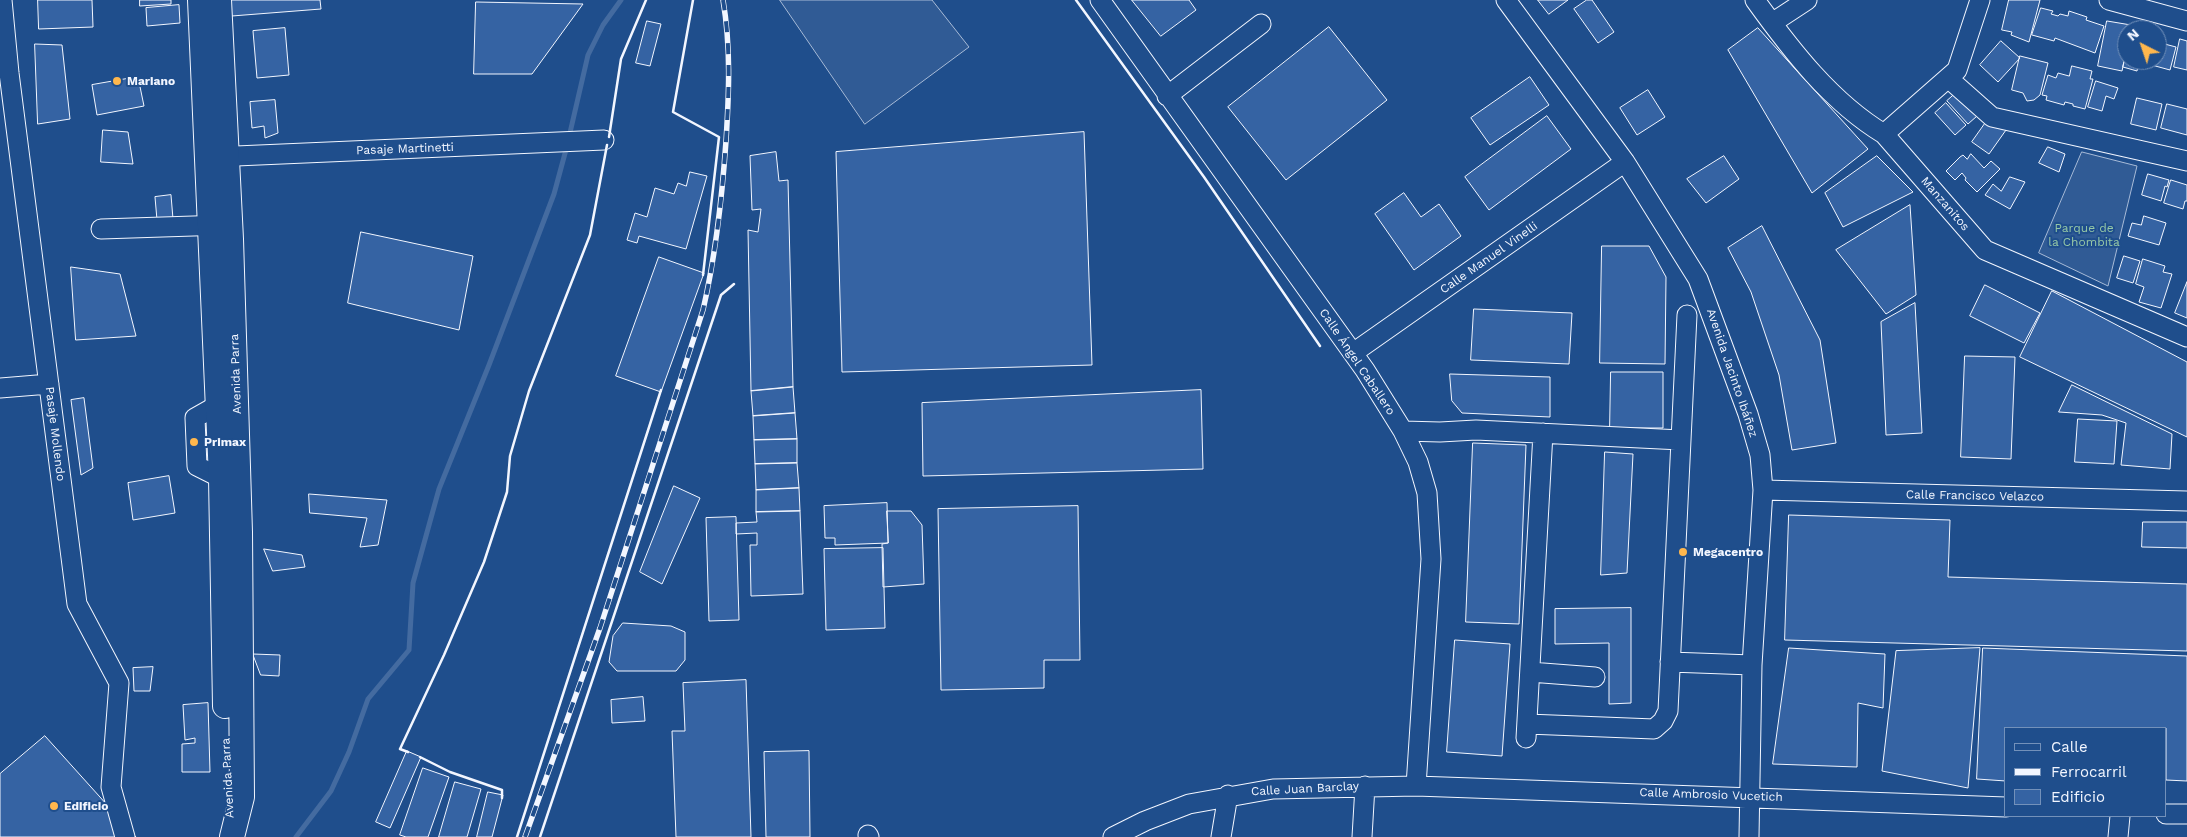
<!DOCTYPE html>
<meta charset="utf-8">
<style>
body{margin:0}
#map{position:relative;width:2187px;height:837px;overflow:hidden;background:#1f4e8c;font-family:"Work Sans",sans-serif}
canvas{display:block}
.legend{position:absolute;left:2004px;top:727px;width:162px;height:90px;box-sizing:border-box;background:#1f4e8c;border:1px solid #7391ba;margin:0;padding:6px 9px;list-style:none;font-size:15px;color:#f2f6ff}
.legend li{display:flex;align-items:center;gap:10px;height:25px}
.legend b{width:25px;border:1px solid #7391ba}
.north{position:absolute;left:2117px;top:20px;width:50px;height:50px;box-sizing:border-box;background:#1f4e8c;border:1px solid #7391ba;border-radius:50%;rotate:319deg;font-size:14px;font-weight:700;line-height:20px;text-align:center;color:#f2f6ff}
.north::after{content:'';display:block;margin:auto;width:18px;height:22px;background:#ffb74d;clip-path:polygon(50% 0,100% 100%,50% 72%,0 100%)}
</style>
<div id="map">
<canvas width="2187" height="837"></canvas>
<ul class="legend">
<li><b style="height:6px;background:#1f4e8c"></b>Calle</li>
<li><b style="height:6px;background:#f2f6ff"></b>Ferrocarril</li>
<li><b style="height:14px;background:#3563a3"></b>Edificio</li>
</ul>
<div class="north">N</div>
</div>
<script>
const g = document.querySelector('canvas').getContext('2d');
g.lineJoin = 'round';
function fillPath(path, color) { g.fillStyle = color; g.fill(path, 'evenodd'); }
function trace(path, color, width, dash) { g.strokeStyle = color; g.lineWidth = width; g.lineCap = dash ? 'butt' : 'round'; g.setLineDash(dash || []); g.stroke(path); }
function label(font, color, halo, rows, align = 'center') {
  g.font = font + ' "Work Sans",sans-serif'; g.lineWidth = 4; g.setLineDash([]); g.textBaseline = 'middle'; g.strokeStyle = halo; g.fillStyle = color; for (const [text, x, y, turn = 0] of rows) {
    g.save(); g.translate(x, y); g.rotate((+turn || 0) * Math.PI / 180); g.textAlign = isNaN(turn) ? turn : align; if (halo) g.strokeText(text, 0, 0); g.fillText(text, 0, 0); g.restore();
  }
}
const built = new Path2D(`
 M780,0H932L969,47L865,124Z
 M2082,152L2137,166L2108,286L2039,253Z`);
const stream = new Path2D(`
 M569,137L588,55L603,25L621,0
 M296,837L331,791L349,752L368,699L409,650L413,583L439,489L489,365L554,194L567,146`);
const building = new Path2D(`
 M38,0H92L93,27L39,29Z
 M140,0H171V4L140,6Z
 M230,0H320L321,9L232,16Z
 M1132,0H1189L1196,10L1161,36Z
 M1538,0H1568L1549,14Z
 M1587,0H1592L1614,32L1598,43L1574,9Z
 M2009,0H2040L2029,42L2011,35L2012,32L2002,30Z
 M476,2L583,4L532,74H474Z
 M179,5L180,23L147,26L146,8Z
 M2041,8L2053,11L2051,14L2058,16L2060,14L2068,16L2069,11L2087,17L2086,20L2104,26L2095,53L2055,38L2054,41L2032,35Z
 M647,21L661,24L650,66L636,63Z
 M2107,21L2131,25L2130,30H2127V47L2122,71L2098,66Z
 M2137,22L2147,24L2146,30H2135Z
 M1329,27L1387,100L1286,180L1228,107Z
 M285,28L289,75L257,78L253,31Z
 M1758,28L1868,149L1812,193L1728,50Z
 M2180,39L2187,41V70L2174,67Z
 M2001,41L2020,58L1998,82L1980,65Z
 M2157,42L2176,47L2170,70L2148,64L2149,60H2157Z
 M35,44L62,45L70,119L38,124Z
 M2127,52V60H2139L2137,71L2123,67Z
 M2020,56L2048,63L2040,95L2034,100L2027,101L2023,93L2012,90Z
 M2072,66L2092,71L2090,79H2093L2085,109L2073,106V104L2065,102L2064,105L2046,100L2047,96L2042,95L2048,75L2056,78L2058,73L2069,76Z
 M138,77L144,106L97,115L92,85Z
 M1530,77L1549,105L1490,145L1471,118Z
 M2096,81L2118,88L2114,99L2106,96L2102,111L2088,107Z
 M1648,90L1665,117L1637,135L1620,108Z
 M1956,93L1977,116L1968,124L1947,101Z
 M2137,98L2162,104L2156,130L2131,124Z
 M275,100L278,133L265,138L264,126L252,128L250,102Z
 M1946,103L1966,125L1955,135L1935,113Z
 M2167,104L2187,109V135L2161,128Z
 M1547,116L1571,149L1489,210L1465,177Z
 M1989,118L2006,130L1989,154L1972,142Z
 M103,130L128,132L133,164L101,162Z
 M1084,132L1092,365L842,372L836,152Z
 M2048,147L2065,154L2059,172L2039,163Z
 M776,152L779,181L788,180L793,387L751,391L748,230L758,232L761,209L752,210L750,156Z
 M1971,154L1984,168L1991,161L2000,169L1977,192L1965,180L1966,178L1962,173L1955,180L1946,171L1960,157L1963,155L1967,159Z
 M1724,156L1739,179L1706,203L1687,179Z
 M1877,156L1913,192L1843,227L1825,193Z
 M690,172L707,176L686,249L639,236L637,243L627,240L635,213L647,217L655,188L674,194L678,183L686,186Z
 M2148,174L2169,180L2167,187L2165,186L2161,201L2142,195Z
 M2010,177L2025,182L2010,209L1985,195L1993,184L2001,191Z
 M2171,180L2187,185V201H2185L2183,209L2164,203Z
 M1404,193L1421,217L1439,204L1461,236L1414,270L1375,214Z
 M171,195L173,219L157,220L155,197Z
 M1910,205L1916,295L1886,314L1836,250Z
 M2144,216L2166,223L2159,245L2128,236L2132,223L2141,225Z
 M1762,226L1820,340L1836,443L1792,450L1779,375L1751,292L1728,248Z
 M361,232L473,256L459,330L348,303Z
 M1602,246H1649L1666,277L1665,364L1600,363Z
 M2124,256L2140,261L2133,283L2117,278Z
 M659,257L704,273L661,392L616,376Z
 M2143,259L2165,266L2163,272L2172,274L2161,308L2139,302L2144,287L2136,284Z
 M71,267L120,274L136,336L76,340Z
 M2187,282V318L2175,313Z
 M1985,285L2040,313L2024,343L1970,316Z
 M2052,291L2187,362V437L2020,357Z
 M1915,303L1922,433L1886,435L1881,322Z
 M1474,309L1572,313L1569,364L1471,360Z
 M1965,356L2015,357L2011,459L1961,457Z
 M1611,372H1663V428H1610Z
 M1450,374L1550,377V417L1462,413L1452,401Z
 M2072,385L2172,434L2170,469L2121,465L2126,423L2102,415L2059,412Z
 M793,387L795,413L753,416L751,391Z
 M1201,390L1203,469L923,476L922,403Z
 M84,398L93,468L81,475L71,400Z
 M795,413L797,439L754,440L753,416Z
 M2078,419L2117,421L2114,464L2075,462Z
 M797,439V463L755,464L754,440Z
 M1473,443L1526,445L1519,624L1466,622Z
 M1605,452L1633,454L1627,573L1601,575Z
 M797,463L799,488L756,490L755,464Z
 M169,476L175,513L133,520L128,483Z
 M674,486L700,498L662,584L640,572Z
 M799,488L800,511L756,512V490Z
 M309,494L387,500L378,545L360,547L367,518L310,513Z
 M887,503L888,543L835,545V538H825L824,506Z
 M1078,506L1080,660H1044V688L941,690L938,509Z
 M800,511L803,594L751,596L750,545H757V533L736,534V523L757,522L756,512Z
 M887,511H911L922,525L924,584L883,587L882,544L888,543Z
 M1789,515L1950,520L1948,577L2187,584V651L1785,640Z
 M736,517L739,620L709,621L706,518Z
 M2143,522H2187V548L2142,547Z
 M883,548L885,628L826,630L824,549Z
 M264,549L302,555L305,567L273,571Z
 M1631,608V703L1609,704V643L1555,644V609Z
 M623,623L671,626L685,632V660L676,671H617L609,662L613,636Z
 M1455,640L1510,644L1502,756L1447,752Z
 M1789,648L1885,654L1883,708L1858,703L1857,767L1773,764Z
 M1980,648L1968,788L1882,771L1896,651Z
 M1983,648L2187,656V781L2166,780V728H2006V781L1977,779Z
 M253,654L280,655L279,676L261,675Z
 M153,667L150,691H134L133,668Z
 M746,680L751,837H676L672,731H685L683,683Z
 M643,697L645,721L612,723L611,700Z
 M208,703L210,772H182V744L195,743V738L185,740L183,705Z
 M45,736L136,837H0V774Z
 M407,751L421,757L390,828L376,822Z
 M809,751L810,837H766L764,752Z
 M423,768L449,777L428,837H406L400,835Z
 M455,782L481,789L467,837H439Z
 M488,792L503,795L492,837H477Z`);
const minor = new Path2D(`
 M2,0L9,73L77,604L119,683L111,787L125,837
 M1100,0L1365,370L1403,431L1418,462L1427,493L1431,559L1416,786
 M1506,0L1625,162L1698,279L1748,414L1760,455L1763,490L1752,665L1749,837
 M1755,0C1791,50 1831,102 1884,134L1985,250L2187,337
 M2109,0L2187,21
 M1772,23L1807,0
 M1948,78L1992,117L2187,161
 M1167,96L1261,24
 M1884,134L1957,70L1980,0
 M213,157L604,140
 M101,229L224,225
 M1353,353L1625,162
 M0,388L49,384
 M1403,431L1440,432L1476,430L1681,440
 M221,478L197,466L195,418L218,405L228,402
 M1763,490L2187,501
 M1670,662L1752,665
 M1530,672L1595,677
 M1527,724L1654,729L1663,721L1668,711L1687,315
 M1526,738L1543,433
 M2166,814H2187
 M868,835L869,837
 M1113,837L1145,821L1189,804L1273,789L1416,786L2006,807
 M1221,837L1228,795
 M1362,837L1365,786
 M2118,837L2120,816`);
const major = new Path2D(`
 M200,0L221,478L225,706
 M219,0L231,239L240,532L242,797L232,837`);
const rail = new Path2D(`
 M525,837L600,628L703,310C716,254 722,198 726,141C729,93 731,47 723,0`);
const wall = new Path2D(`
 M693,0L673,112L719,137L703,275
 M1076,0L1204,177L1320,346
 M609,137L621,59L646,0
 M408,752L400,749L444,655L484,562L507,492L510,456L529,391L590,235L607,145
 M420,757L450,772L502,790V798
 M517,837L661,390
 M540,837L721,295L734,284`);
const markers = [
 [117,81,5,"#ffb74d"],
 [194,442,5,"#ffb74d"],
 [1683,552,5,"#ffb74d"],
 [54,806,5,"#ffb74d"]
];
const poiNames = [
 ["Mariano",127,81],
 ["Primax",204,442],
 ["Megacentro",1693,552],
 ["Edificio",64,806]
];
const streetNames = [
 ["Pasaje Martinetti",405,149,-2],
 ["Manzanitos",1945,204,49],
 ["Calle Manuel Vinelli",1489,258,-35],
 ["Calle Ángel Caballero",1357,362,56],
 ["Avenida Jacinto Ibáñez",1732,373,71],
 ["Avenida Parra",236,374,-92],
 ["Pasaje Mollendo",55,434,83],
 ["Calle Francisco Velazco",1975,496,1],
 ["Avenida Parra",228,778,-93],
 ["Calle Juan Barclay",1305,789,-3],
 ["Calle Ambrosio Vucetich",1711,795,2]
];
const parkNames = [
 ["Parque de",2084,228],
 ["la Chombita",2084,242]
];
fillPath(built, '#305b95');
trace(built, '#a8bbd7', 1);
trace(stream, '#446ba0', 5);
fillPath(building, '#3563a3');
trace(building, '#f2f6ff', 1);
trace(minor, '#f2f6ff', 21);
trace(major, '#f2f6ff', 26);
trace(minor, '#1f4e8c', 19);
trace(major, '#1f4e8c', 24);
trace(rail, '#f2f6ff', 5.5);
trace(rail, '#1f4e8c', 4, [11]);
trace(wall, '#f2f6ff', 2.5);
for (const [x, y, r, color] of markers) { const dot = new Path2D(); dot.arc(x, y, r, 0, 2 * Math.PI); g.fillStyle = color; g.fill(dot); trace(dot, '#1f4e8c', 2); }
label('bold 12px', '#f2f6ff', '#1f4e8c', poiNames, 'left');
label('12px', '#f2f6ff', '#1f4e8c', streetNames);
label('12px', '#97c8a6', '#1f4e8c', parkNames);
</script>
